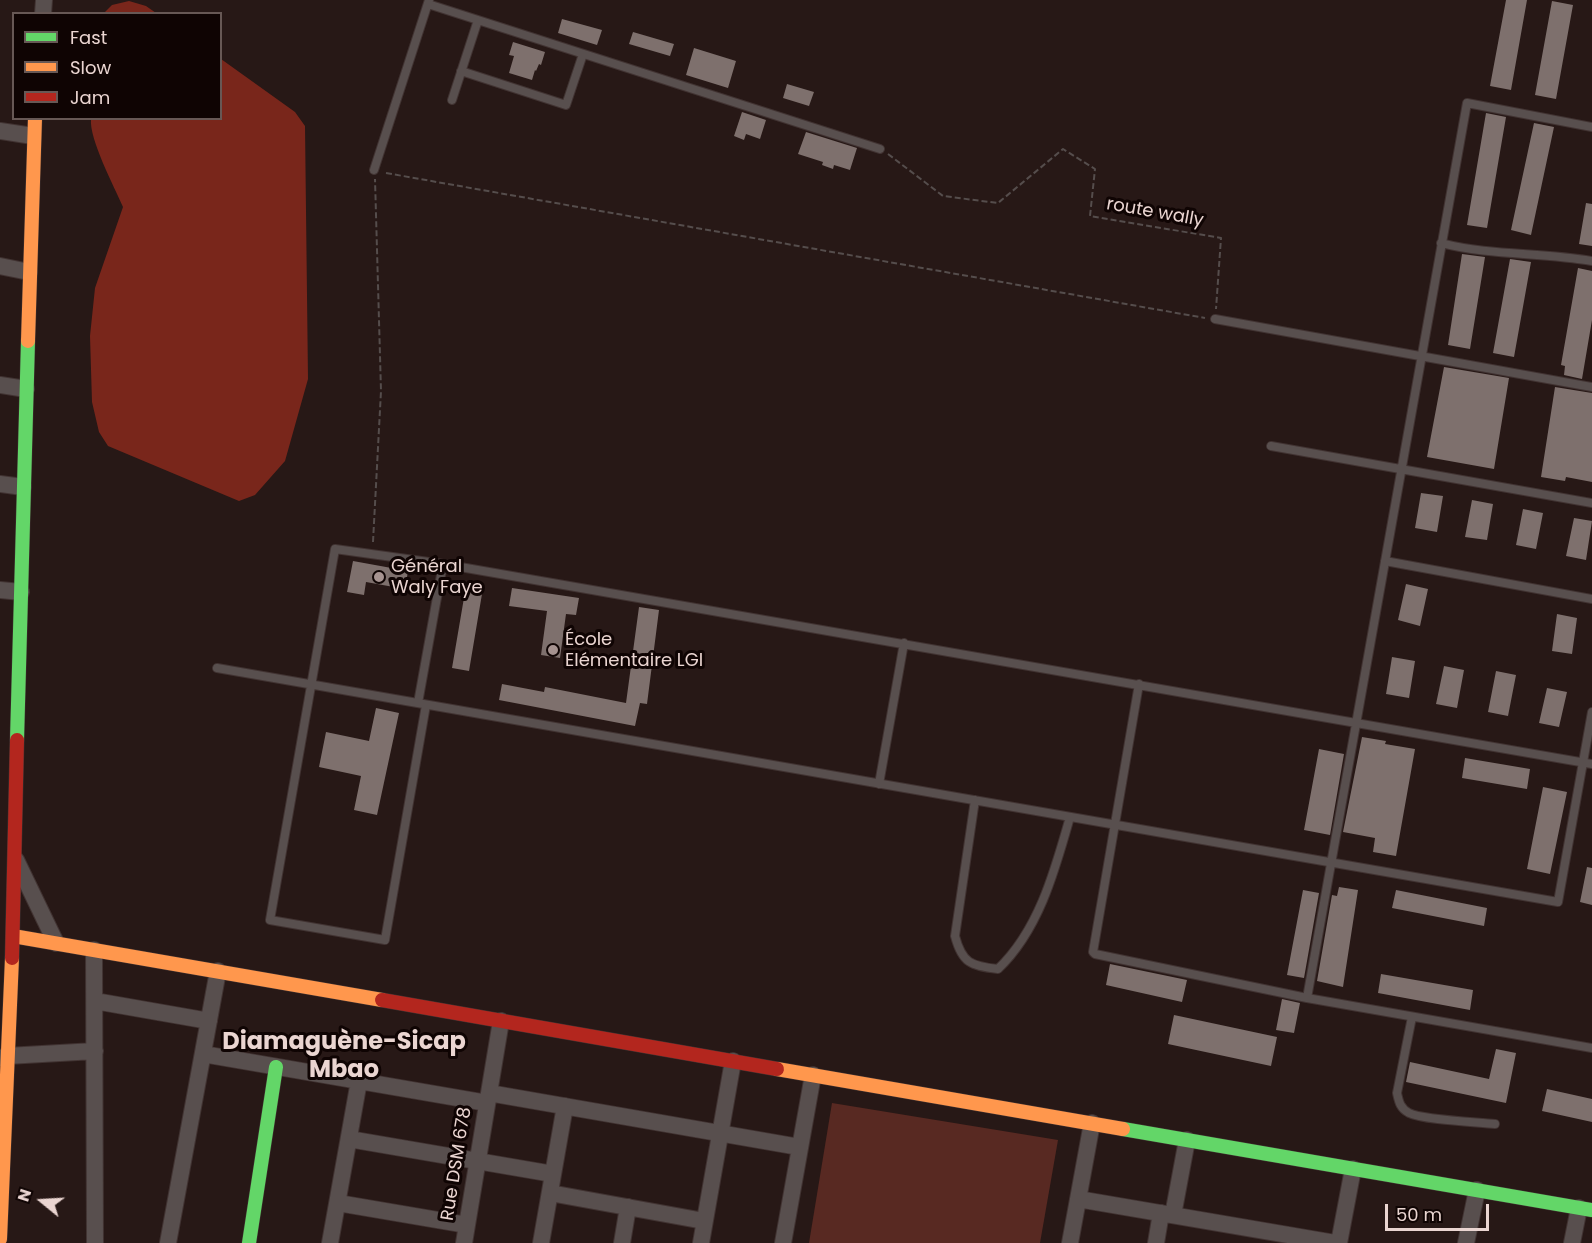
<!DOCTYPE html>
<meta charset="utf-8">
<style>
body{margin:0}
#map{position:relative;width:1592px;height:1243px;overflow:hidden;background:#271816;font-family:Poppins,sans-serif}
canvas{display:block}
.legend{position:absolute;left:12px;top:12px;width:210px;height:108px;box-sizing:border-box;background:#0f0403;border:2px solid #675855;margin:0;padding:8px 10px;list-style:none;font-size:18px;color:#ead5d1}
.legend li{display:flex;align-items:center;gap:12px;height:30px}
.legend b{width:30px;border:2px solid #675855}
.north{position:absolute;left:12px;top:1171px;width:60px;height:60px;-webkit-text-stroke:4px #0f0403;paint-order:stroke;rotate:288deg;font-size:16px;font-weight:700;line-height:24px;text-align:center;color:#ead5d1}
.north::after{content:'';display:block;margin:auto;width:21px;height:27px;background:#ead5d1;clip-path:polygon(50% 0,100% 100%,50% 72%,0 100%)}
.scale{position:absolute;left:1385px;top:1204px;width:104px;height:27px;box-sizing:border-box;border:3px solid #ead5d1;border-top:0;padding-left:8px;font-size:18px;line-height:21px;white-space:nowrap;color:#ead5d1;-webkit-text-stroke:4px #0f0403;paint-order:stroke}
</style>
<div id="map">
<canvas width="1592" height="1243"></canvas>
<ul class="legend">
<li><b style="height:8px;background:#63d668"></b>Fast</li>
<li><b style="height:8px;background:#ff974d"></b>Slow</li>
<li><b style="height:8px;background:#b3261e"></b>Jam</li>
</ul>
<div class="north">N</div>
<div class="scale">50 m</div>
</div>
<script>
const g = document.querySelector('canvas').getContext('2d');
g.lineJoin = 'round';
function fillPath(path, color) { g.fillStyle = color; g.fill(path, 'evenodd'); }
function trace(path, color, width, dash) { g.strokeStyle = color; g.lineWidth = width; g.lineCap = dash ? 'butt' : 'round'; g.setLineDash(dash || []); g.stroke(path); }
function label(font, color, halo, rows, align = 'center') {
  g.font = font + ' Poppins,sans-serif'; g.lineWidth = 6; g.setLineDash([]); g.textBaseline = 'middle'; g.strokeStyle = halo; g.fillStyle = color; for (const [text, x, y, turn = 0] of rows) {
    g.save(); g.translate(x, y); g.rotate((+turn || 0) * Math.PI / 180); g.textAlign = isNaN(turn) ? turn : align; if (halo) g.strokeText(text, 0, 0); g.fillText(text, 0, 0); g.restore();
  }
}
const green = new Path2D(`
 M832,1103L1058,1140L1040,1243H809Z`);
const water = new Path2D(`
 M129,1L146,6L156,13H104L112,5Z
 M221,59L295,112L305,126L308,379L285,461L255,495L239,501L108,446L99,432L92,402L90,336L95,288L123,207C114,186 89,139 91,119L220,118Z`);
const building = new Path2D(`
 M1506,0H1527L1511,90L1490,86Z
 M1552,1L1573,5L1556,99L1535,95Z
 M562,19L602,30L597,45L558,33Z
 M633,32L674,44L670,56L629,44Z
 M513,42L545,52L541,65L539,64L536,71L535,70L532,80L509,73L514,56L509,55Z
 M694,48L736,61L728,88L686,75Z
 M787,84L814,92L809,106L783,98Z
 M742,112L766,120L760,139L746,134L744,140L734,136Z
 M1486,113L1506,117L1487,228L1467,225Z
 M1534,123L1554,127L1531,235L1511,230Z
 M806,132L857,148L850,170L834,165L833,169L822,165L823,162L798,154Z
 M1586,203L1592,204V246L1579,244Z
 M1462,254L1485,257L1470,349L1448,345Z
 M1510,259L1531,262L1514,357L1493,353Z
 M1578,268L1592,271V320L1582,379L1564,375L1565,366L1561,365Z
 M1444,367L1509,378L1494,469L1427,457Z
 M1555,387L1592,393V482L1566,477L1565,481L1541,477Z
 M1421,493L1443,496L1437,532L1415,528Z
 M1472,500L1493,504L1487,540L1465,537Z
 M1523,509L1543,513L1536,549L1516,545Z
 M1574,518L1592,521L1586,560L1566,556Z
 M353,561L408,571L405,589L366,582L364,595L347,592Z
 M1406,584L1428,589L1420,626L1398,620Z
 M466,586L483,588L469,671L452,668Z
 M512,588L579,598L576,615L566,614L560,658L541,655L547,611L509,606Z
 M639,607L659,610L647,704L640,703L635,726L499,700L502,684L544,692L545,687L626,703Z
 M1557,614L1577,618L1572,654L1552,651Z
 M1392,657L1415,661L1409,698L1386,694Z
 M1444,666L1464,670L1457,708L1436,704Z
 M1496,671L1516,675L1508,716L1488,712Z
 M1547,688L1567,692L1559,727L1539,723Z
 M376,708L399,713L377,815L354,810L361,776L319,767L326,732L369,741Z
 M1362,737L1386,741L1385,744L1415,749L1396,856L1373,852L1375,838L1343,832Z
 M1319,749L1344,754L1330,835L1304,830Z
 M1465,758L1530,769L1527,789L1462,778Z
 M1543,787L1567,792L1550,874L1527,869Z
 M1587,867L1592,868V905L1580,902Z
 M1339,887L1358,890L1343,987L1317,981L1332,895L1337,896Z
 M1303,890L1319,893L1304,978L1287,975Z
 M1396,890L1487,908L1484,926L1392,908Z
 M1110,964L1187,980L1182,1002L1106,985Z
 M1381,974L1473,990L1470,1010L1378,993Z
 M1282,999L1300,1003L1294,1033L1276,1030Z
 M1174,1015L1277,1037L1271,1066L1168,1044Z
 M1496,1049L1516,1053L1506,1103L1406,1082L1410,1062L1489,1079Z
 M1547,1089L1592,1099V1122L1542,1111Z`);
const path = new Path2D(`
 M888,154L943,196L998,203L1063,149L1095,169L1090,216L1221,238L1216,309
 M386,173L1205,318
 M373,542L381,391L375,179`);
const lane = new Path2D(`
 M428,4L880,149
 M461,71L566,105L583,54
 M452,100L478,20
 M374,170L429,0
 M1441,243C1490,256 1542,252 1592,261
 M1215,319L1592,387
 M1271,446L1592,503
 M1385,561L1592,599
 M217,668L1558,902L1592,712
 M1139,684L1093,952L1095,954L1307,998L1592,1048
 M418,703L443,564
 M426,705L385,940L270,920L335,549L443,564L1592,764
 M879,784L904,643
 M975,800L955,936C962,963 971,966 998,969C1039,930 1055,870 1070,817
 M1307,998L1467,103L1592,127
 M1412,1017L1397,1093C1399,1102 1400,1108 1409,1113C1423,1120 1476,1122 1495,1124`);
const street = new Path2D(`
 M43,14L44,0
 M0,131L33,136
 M0,266L29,272
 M0,385L26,389
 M0,484L23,487
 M0,590L21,592
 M16,860L56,943
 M94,950L95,1243
 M95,1001L209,1021
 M203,1054L487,1103
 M0,1058L7,1056L95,1051
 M489,1093L799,1147
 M349,1139L553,1174
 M550,1193L704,1221
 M1078,1199L1335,1243
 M338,1203L467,1225
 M1173,1215L1187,1140
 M168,1243L218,971
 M330,1243L359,1081
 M464,1243L501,1021
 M541,1243L565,1106
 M622,1243L628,1207
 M701,1243L733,1061
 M783,1243L813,1075
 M1070,1243L1092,1123
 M1156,1243L1161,1213
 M1339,1243L1353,1169
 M1466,1243L1477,1190
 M1572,1243L1579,1208`);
const fast = new Path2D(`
 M17,740L28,341
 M1123,1129L1592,1210
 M249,1243L276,1067`);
const slow = new Path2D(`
 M28,341L35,118
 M13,936L382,1000
 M777,1069L1123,1129
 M0,1239L12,958`);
const jam = new Path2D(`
 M12,958L17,740
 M382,1000L777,1069`);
const markers = [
 [379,577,6,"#a69390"],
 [553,650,6,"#a69390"]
];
const streetNames = [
 ["route wally",1155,213,10],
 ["Rue DSM 678",457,1164,-81]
];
const poiNames = [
 ["Général",391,567],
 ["Waly Faye",391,588],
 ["École",565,640],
 ["Elémentaire LGI",565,661]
];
const districtNames = [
 ["Diamaguène-Sicap",344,1043],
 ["Mbao",344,1071]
];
fillPath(green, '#582922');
fillPath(water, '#79261b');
fillPath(building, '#7e706d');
trace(lane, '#413332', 10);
trace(street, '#413332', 18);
trace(fast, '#413332', 15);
trace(slow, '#413332', 15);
trace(jam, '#413332', 15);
trace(path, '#554d4c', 2, [6, 3]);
trace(lane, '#584f4e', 8);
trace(street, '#584f4e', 16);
trace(fast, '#63d668', 14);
trace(slow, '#ff974d', 14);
trace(jam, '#b3261e', 14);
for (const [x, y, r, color] of markers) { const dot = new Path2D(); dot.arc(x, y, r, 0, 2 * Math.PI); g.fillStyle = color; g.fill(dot); trace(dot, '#0f0403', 2); }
label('18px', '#ead5d1', '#0f0403', streetNames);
label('18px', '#ead5d1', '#0f0403', poiNames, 'left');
label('bold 24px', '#ead5d1', '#0f0403', districtNames);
</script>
